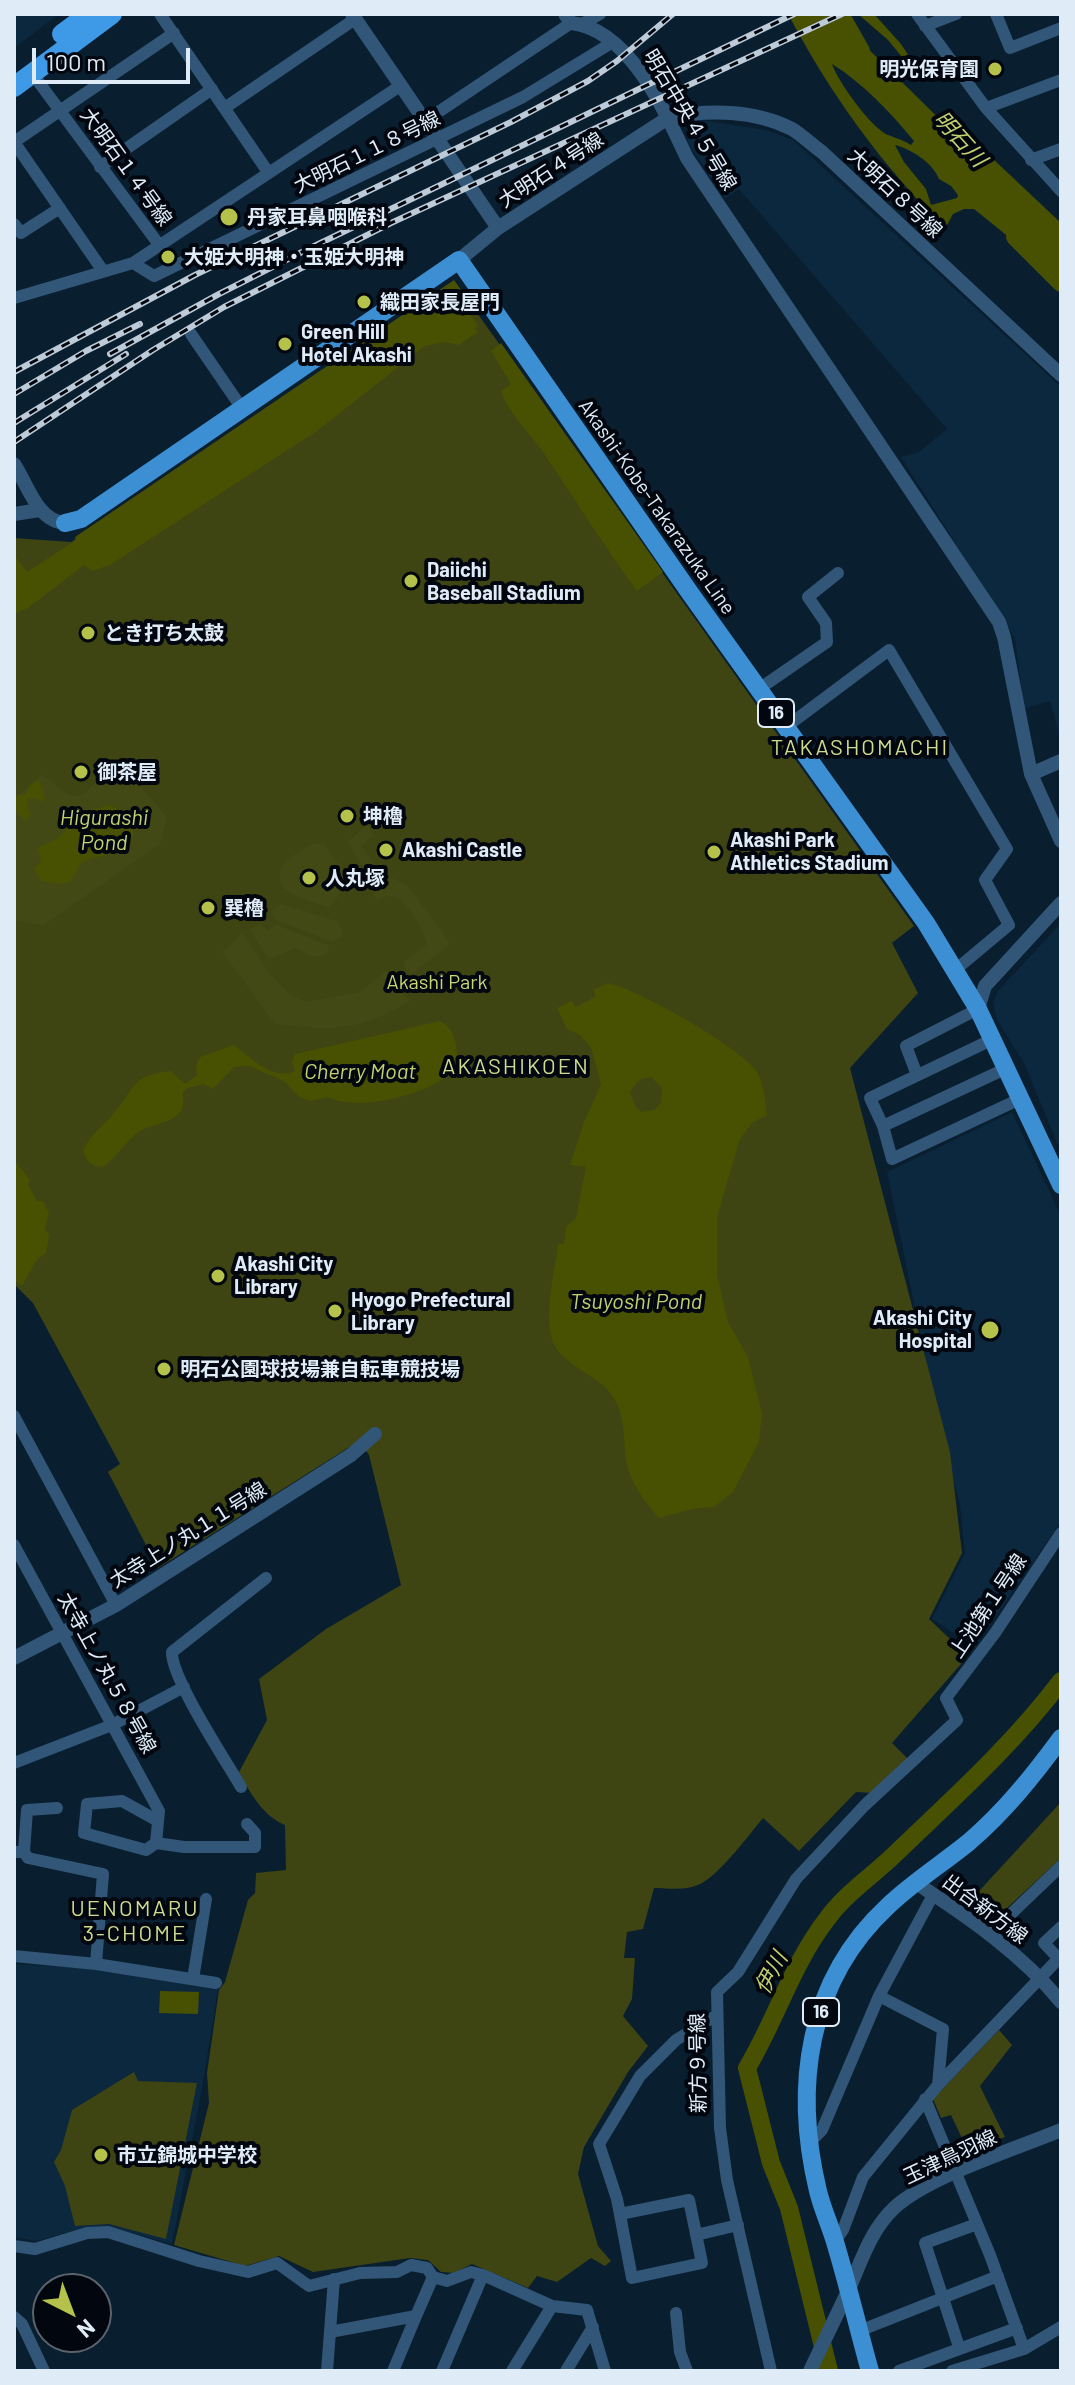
<!DOCTYPE html>
<meta charset="utf-8">
<style>
body{margin:0}
#map{position:relative;width:1075px;height:2385px;overflow:hidden;background:#091e2f;font-family:Barlow,sans-serif}
canvas{display:block}
.frame{position:absolute;inset:0;border:16px solid #dfecf8;pointer-events:none}
.north{position:absolute;left:32px;top:2273px;width:80px;height:80px;box-sizing:border-box;background:#02070f;border:2px solid #5a636c;border-radius:50%;rotate:138deg;font-size:22px;font-weight:700;line-height:32px;text-align:center;color:#dfecf8}
.north::after{content:'';display:block;margin:auto;width:28px;height:36px;background:#b4c24b;clip-path:polygon(50% 0,100% 100%,50% 72%,0 100%)}
.scale{position:absolute;left:32px;top:48px;width:158px;height:36px;box-sizing:border-box;border:4px solid #dfecf8;border-top:0;padding-left:10px;font-size:24px;line-height:28px;white-space:nowrap;color:#dfecf8;-webkit-text-stroke:6px #02070f;paint-order:stroke}
</style>
<div id="map">
<canvas width="1075" height="2385"></canvas>
<div class="frame"></div>
<div class="north">N</div>
<div class="scale">100 m</div>
</div>
<script>
const g = document.querySelector('canvas').getContext('2d');
g.lineJoin = 'round';
function fillPath(path, color) { g.fillStyle = color; g.fill(path, 'evenodd'); }
function trace(path, color, width, dash) { g.strokeStyle = color; g.lineWidth = width; g.lineCap = dash ? 'butt' : 'round'; g.setLineDash(dash || []); g.stroke(path); }
function label(font, color, halo, rows, align = 'center') {
  g.font = font + ' Barlow,"Noto Sans JP",sans-serif'; g.lineWidth = 8; g.setLineDash([]); g.textBaseline = 'middle'; g.strokeStyle = halo; g.fillStyle = color; for (const [text, x, y, turn = 0] of rows) {
    g.save(); g.translate(x, y); g.rotate((+turn || 0) * Math.PI / 180); g.textAlign = isNaN(turn) ? turn : align; if (halo) g.strokeText(text, 0, 0); g.fillText(text, 0, 0); g.restore();
  }
}
const built = new Path2D(`
 M14,14H59L14,48Z
 M701,120L766,130L793,140L1061,387V740L1050,701L1024,709L1015,638L901,457L919,452L947,429L739,189L725,199L688,143L687,133L692,125Z
 M1061,923V1143L1058,1145L1024,1063L997,1020L993,1002L998,991Z
 M1012,1112L1061,1216V1521L975,1647L932,1619L965,1553L960,1505L943,1444L887,1172Z
 M15,1964L84,1968L218,1989L203,2083L172,2244L111,2227L83,2228L36,2241L14,2237Z`);
const green = new Path2D(`
 M455,282L914,926L892,943L918,993L850,1068L950,1452L962,1553L929,1619L968,1656L892,1743L910,1761L874,1793L856,1792L799,1851L763,1818C748,1836 718,1877 698,1885C684,1891 668,1888 654,1888L643,1929L627,1932L624,1958H635L632,1999L623,2016L648,2046L628,2072L584,2147L578,2174L598,2246L611,2261L605,2266L591,2258L557,2282L537,2276L528,2288L472,2264L454,2273L441,2272L428,2260L410,2258L313,2272L279,2256L245,2266L174,2245L209,2103L207,2073L219,1990L225,1982L248,1900L255,1893L256,1873L286,1870L285,1825C263,1816 250,1793 239,1772L267,1720L259,1679L326,1629L401,1585L369,1455L359,1441L158,1568L108,1472L120,1464L33,1303L14,1284V538L71,542Z
 M1061,1802V1858L993,1921L969,1902Z
 M999,2030L1012,2045L980,2086L1005,2137L968,2151L951,2115L941,2118L933,2099Z
 M134,2072L138,2081L197,2083L166,2239L109,2224L75,2226L65,2186L54,2162L61,2150L72,2110Z`);
const forest = new Path2D(`
 M130,774L167,817L160,844L44,925L14,920V799L41,775C53,779 59,792 73,795C87,798 88,786 99,780C106,776 121,775 130,774Z
 M367,824L374,835L361,846L374,863L369,867L362,866L348,842Z
 M314,843L324,844L345,873L339,896L329,907C311,902 261,891 287,861C293,854 306,848 314,843Z
 M392,878L407,885L449,941L448,946L411,974L404,966L405,961L427,944C426,932 403,894 389,896C384,896 381,900 377,900L373,895L374,890Z
 M281,904L337,921L343,931L340,938L333,942L276,920L271,911Z
 M261,924L267,930L277,925L328,945L329,951C318,962 307,954 295,948L272,959L267,957L249,929Z
 M242,933L271,975L288,993L305,1002L360,992L386,971L410,1001C358,1032 333,1031 275,1024L222,952Z`);
const water = new Path2D(`
 M788,14H840L847,28L967,146L991,157L1061,223V289L1051,285L1047,268L974,209H964L953,214L945,229C880,162 832,97 788,14ZM832,64C864,84 890,112 914,141L911,145C903,140 896,138 888,135C871,128 837,80 832,64ZM895,145C911,149 933,163 939,179L951,186L958,195L957,198L931,205L926,189L904,162Z
 M858,14H874L901,44L920,73L916,74L888,40Z
 M454,280L473,307L468,311L478,326L475,329L478,332L459,345L445,342L425,346L317,431L110,565L92,571L84,565L28,608L14,614V555L27,572L76,540L75,537Z
 M501,343L663,572L637,591C604,546 574,498 543,452C529,432 509,414 501,391L511,384L491,351Z
 M39,780L45,799L42,802L36,798L28,799L27,806L31,815L25,821L14,809V799L18,795H25L29,786Z
 M108,805L116,808L134,827C134,857 101,853 82,862L70,882L58,884L42,881L34,869L41,861L38,849L39,847L57,839L83,813Z
 M608,983C639,990 732,1043 753,1067C764,1079 765,1100 767,1115L752,1123L740,1139L717,1217V1275L728,1322L748,1357L762,1414L759,1442L733,1492L714,1507L692,1509L659,1518C644,1501 630,1483 626,1460C623,1439 626,1420 615,1400C602,1375 564,1368 553,1342C543,1318 555,1269 558,1244H564L566,1227L576,1218L586,1167L570,1165L584,1122L601,1084L591,1048L580,1035L567,1029L557,1008L571,1001L576,1007L596,996L593,990ZM651,1077L662,1088L661,1103L654,1110L641,1112L636,1107L630,1093C635,1083 640,1078 651,1077Z
 M440,1021C456,1029 458,1049 457,1066C438,1094 357,1113 328,1097L311,1101L299,1097L284,1081L249,1066L234,1067L213,1089L204,1084L188,1088L183,1092C183,1098 185,1106 181,1111C173,1123 152,1124 140,1131C125,1141 118,1157 103,1167C91,1166 87,1163 83,1150C90,1136 101,1127 112,1115C135,1090 129,1075 171,1071L185,1084L197,1075L196,1065L200,1057L233,1045C251,1056 270,1081 295,1071L292,1061L295,1054Z
 M14,1160L30,1180L28,1184L37,1201H43L49,1213L45,1228L49,1236L46,1253L37,1259L22,1286L14,1279Z
 M160,1991L199,1992L198,2014L159,2013Z`);
const river = new Path2D(`
 M840,14L861,51
 M1015,237L1061,283
 M829,2371L789,2208L771,2163L747,2068C776,2020 792,1964 827,1919C845,1894 871,1877 893,1856C951,1800 1012,1746 1061,1681`);
const minor = new Path2D(`
 M160,14L268,172
 M917,14L986,108L1061,191
 M996,14L1010,48L1061,28
 M582,24L600,14
 M925,26L956,14
 M32,73L160,246
 M226,107L355,19
 M986,108L1061,80
 M425,121L571,23
 M1031,160L1061,149
 M100,167L212,89
 M14,224L21,233L60,208
 M133,263L154,276L523,97L613,42
 M103,271L14,142L174,33
 M14,298L133,263L400,86
 M191,334L241,407
 M759,689L827,642L826,623L808,597L838,573
 M786,727L889,650L1007,849L985,880L1009,925L954,971
 M991,1040L870,1098L883,1126L892,1159L1022,1098
 M917,1075L906,1046L978,1009
 M883,1126L1007,1068
 M14,1416L116,1605
 M14,1545L159,1811L156,1843L146,1850L84,1833L87,1804L122,1801L158,1821
 M14,1763L112,1725L184,1687
 M241,1787C226,1761 171,1678 172,1652L266,1578
 M156,1843L184,1847H255V1833L247,1824
 M14,1852H24L28,1858L103,1874L96,1964
 M24,1852L27,1810L57,1808
 M989,1935L1061,1866
 M14,1956L96,1964L216,1983
 M1059,1959L1044,1943L1061,1927
 M193,1979L206,1899
 M938,2085L1061,1956
 M925,2099L990,2255L1024,2349
 M810,2142L822,2130L879,1996L933,1895
 M620,2214L689,2200L702,2263L632,2278L617,2199L599,2144L640,2076L676,2040L717,2015
 M696,2235L738,2225
 M835,2241L843,2230L863,2177L938,2085L943,2029L879,1996
 M14,2246L35,2249L87,2233L108,2232L199,2261L248,2272L277,2263L309,2286L360,2273L397,2272L411,2265L427,2268L433,2277L447,2281L471,2272L483,2275L442,2371
 M483,2275L552,2306L587,2310L605,2371
 M676,2313L680,2352L687,2371
 M14,2317L22,2324L44,2371
 M859,2331L998,2276
 M330,2332L416,2316L433,2277
 M959,2347L925,2243L977,2224
 M327,2371L334,2279
 M393,2371L416,2316
 M512,2371L552,2306
 M566,2371L593,2327
 M771,2371L727,2180L720,2128L717,1992L738,1972L796,1879L865,1805L957,1720L946,1698L995,1633L1061,1533
 M899,2371L1017,2328
 M952,2371L1024,2349L1061,2327`);
const tertiary = new Path2D(`
 M352,14L498,228
 M565,14L571,23C629,29 665,111 687,158L999,622L1004,637L1031,774L1061,841
 M459,260L498,228L668,118C708,109 755,110 792,129C802,135 812,145 822,152L1061,375
 M14,464C28,485 37,521 65,523
 M14,514L40,510
 M1031,774L1061,761
 M978,1009L985,986L1061,903
 M14,1658L116,1605L351,1455L375,1434
 M916,1883C968,1917 1022,1954 1061,2002
 M810,2371C822,2345 835,2319 847,2293C861,2263 869,2232 894,2208C928,2176 1016,2149 1061,2130`);
const primary = new Path2D(`
 M65,523L81,519L459,260L690,593L926,923L978,1009L1061,1185
 M870,2371C858,2328 848,2285 835,2242C830,2225 822,2208 818,2191C793,2087 807,1981 888,1906C913,1882 942,1864 969,1842C1005,1811 1033,1776 1061,1738`);
const trunk = new Path2D(`
 M62,34L89,14
 M14,87L112,14`);
const rail = new Path2D(`
 M110,354L219,294L306,250L794,14
 M14,372L195,275L511,122L588,81L617,61L673,14
 M14,394L86,351L140,324
 M14,423L126,354
 M14,442L153,350L224,307L391,223L842,14`);
const markers = [
 [995,69,8,"#b4c24b"],
 [229,217,10,"#b4c24b"],
 [168,257,8,"#b4c24b"],
 [364,302,8,"#b4c24b"],
 [285,344,8,"#b4c24b"],
 [411,581,8,"#b4c24b"],
 [88,633,8,"#b4c24b"],
 [81,772,8,"#b4c24b"],
 [347,816,8,"#b4c24b"],
 [386,850,8,"#b4c24b"],
 [714,852,8,"#b4c24b"],
 [309,878,8,"#b4c24b"],
 [208,908,8,"#b4c24b"],
 [218,1276,8,"#b4c24b"],
 [335,1311,8,"#b4c24b"],
 [990,1330,10,"#b4c24b"],
 [164,1369,8,"#b4c24b"],
 [101,2155,8,"#b4c24b"]
];
const shields = [
 [776,713,36],
 [821,2012,36]
];
const shieldNames = [
 ["16",776,713],
 ["16",821,2012]
];
const poiNames = [
 ["明光保育園",979,69,"right"],
 ["丹家耳鼻咽喉科",247,217],
 ["大姫大明神・玉姫大明神",184,257],
 ["織田家長屋門",380,302],
 ["Green Hill",301,332],
 ["Hotel Akashi",301,355],
 ["Daiichi",427,570],
 ["Baseball Stadium",427,593],
 ["とき打ち太鼓",104,633],
 ["御茶屋",97,772],
 ["坤櫓",363,816],
 ["Akashi Park",730,840],
 ["Athletics Stadium",730,863],
 ["Akashi Castle",402,850],
 ["人丸塚",325,878],
 ["巽櫓",224,908],
 ["Akashi City",234,1264],
 ["Library",234,1287],
 ["Hyogo Prefectural",351,1300],
 ["Library",351,1323],
 ["Akashi City",972,1318,"right"],
 ["Hospital",972,1341,"right"],
 ["明石公園球技場兼自転車競技場",180,1369],
 ["市立錦城中学校",117,2155]
];
const streetNames = [
 ["明石中央４５号線",690,120,59],
 ["大明石１１８号線",367,152,-26],
 ["大明石１４号線",126,167,54],
 ["大明石４号線",551,170,-33],
 ["大明石８号線",895,193,43],
 ["Akashi-Kobe-Takarazuka Line",657,507,55],
 ["太寺上ノ丸１１号線",188,1535,-32],
 ["上池第１号線",988,1606,-56],
 ["太寺上ノ丸５８号線",107,1673,61],
 ["出合新方線",985,1909,37],
 ["新方９号線",698,2063,-91],
 ["玉津鳥羽線",950,2157,-25]
];
const parkNames = [
 ["Akashi Park",437,982]
];
const waterNames = [
 ["明石川",960,139,48],
 ["Higurashi",104,818],
 ["Pond",104,843],
 ["Cherry Moat",360,1072],
 ["Tsuyoshi Pond",636,1302],
 ["伊川",771,1973,-62]
];
const neighbourhoodNames = [
 ["TAKASHOMACHI",860,748],
 ["AKASHIKOEN",516,1067],
 ["UENOMARU",135,1909],
 ["3-CHOME",135,1934]
];
fillPath(built, '#0c283e');
fillPath(green, '#3e4412');
fillPath(forest, '#434915');
fillPath(water, '#485002');
trace(river, '#485002', 18);
trace(minor, '#315677', 12);
trace(tertiary, '#315677', 14);
trace(primary, '#3c8fd3', 18);
trace(trunk, '#3e9ae6', 20);
trace(rail, '#bdcbd8', 6);
trace(rail, '#02070f', 3, [9]);
for (const [x, y, r, color] of markers) { const dot = new Path2D(); dot.arc(x, y, r, 0, 2 * Math.PI); g.fillStyle = color; g.fill(dot); trace(dot, '#02070f', 3); }
for (const [x, y, w] of shields) { const box = new Path2D(); box.roundRect(x - w / 2, y - 14, w, 28, 6); g.fillStyle = '#02070f'; g.fill(box); trace(box, '#dfecf8', 2); }
label('bold 18px', '#dfecf8', null, shieldNames);
label('bold 20px', '#dfecf8', '#02070f', poiNames, 'left');
label('20px', '#dfecf8', '#02070f', streetNames);
label('20px', '#c9d676', '#02070f', parkNames);
label('italic 22px', '#c3d070', '#02070f', waterNames);
g.letterSpacing = '2px';
label('22px', '#cfdb8e', '#02070f', neighbourhoodNames);
g.letterSpacing = '0px';
</script>
